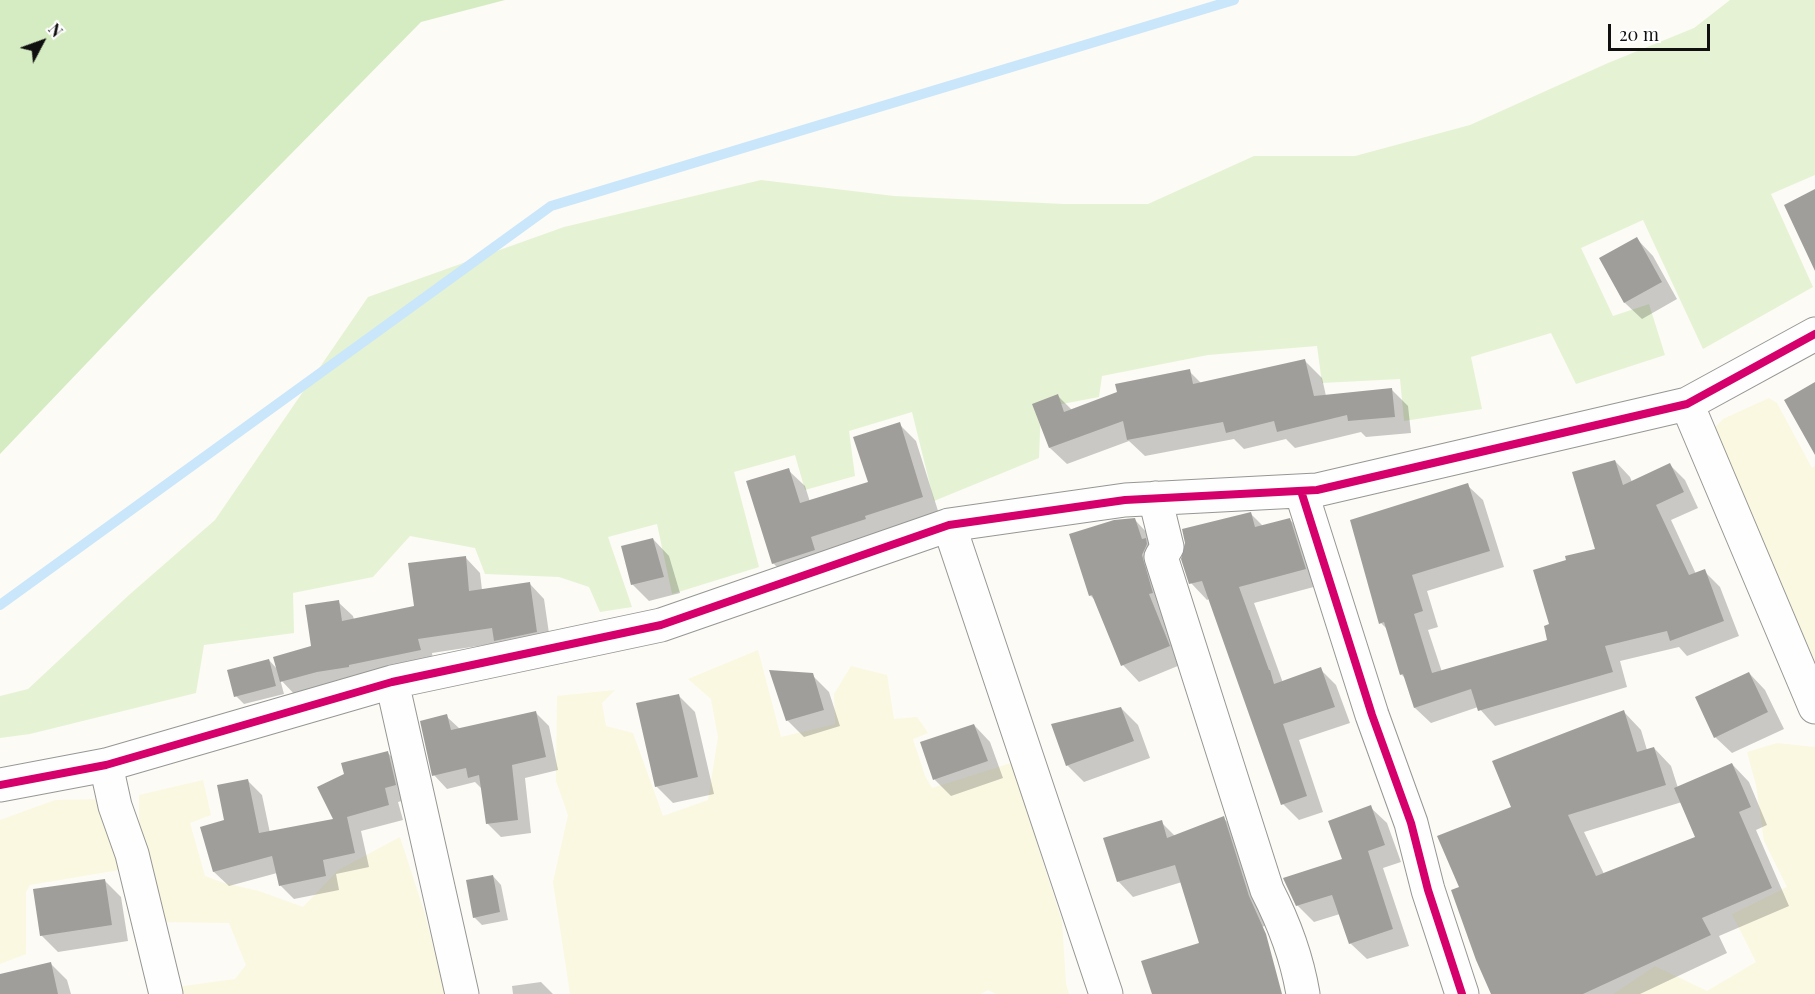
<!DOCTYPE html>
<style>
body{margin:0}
#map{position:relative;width:1815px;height:994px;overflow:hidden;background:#fcfbf6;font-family:"Playfair Display",serif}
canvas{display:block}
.north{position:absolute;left:12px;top:12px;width:60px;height:60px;-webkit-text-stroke:4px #fff;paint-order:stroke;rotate:49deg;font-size:16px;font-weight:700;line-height:24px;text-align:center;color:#101010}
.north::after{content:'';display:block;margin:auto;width:21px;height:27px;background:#101010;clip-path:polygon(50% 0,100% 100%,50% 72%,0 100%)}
.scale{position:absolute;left:1608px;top:24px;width:102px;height:27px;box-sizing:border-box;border:3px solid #101010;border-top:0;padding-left:8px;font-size:18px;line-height:21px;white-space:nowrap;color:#101010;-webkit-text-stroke:4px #fff;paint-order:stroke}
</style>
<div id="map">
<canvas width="1815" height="994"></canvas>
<div class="north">N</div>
<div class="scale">20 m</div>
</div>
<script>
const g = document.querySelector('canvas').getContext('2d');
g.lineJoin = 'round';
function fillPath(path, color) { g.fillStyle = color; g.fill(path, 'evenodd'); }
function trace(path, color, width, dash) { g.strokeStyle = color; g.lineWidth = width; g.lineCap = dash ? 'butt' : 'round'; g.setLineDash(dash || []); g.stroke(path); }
const farmland = new Path2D(`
 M1769,398L1777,403L1812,468L1815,466V661L1711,431L1723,419Z
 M758,650L781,737L835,724L834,694L851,666L887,675L894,719L917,717L922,724L928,733L913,739L925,776L932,788L1011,763L1062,921L1066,984L1069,994H996L988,990L981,994H570L553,882L568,815L556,781L557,696L615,690L602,703L606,726L633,733L663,816L708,800L718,737L711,699L688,679Z
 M1777,743L1815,747V994H1613L1655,966L1707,991L1756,962L1732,914L1787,887L1764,841L1756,785L1747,752Z
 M203,780L211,815L190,823L205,876L224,883L259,891L303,907L338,870L400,837L424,911L445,994H178L176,987L235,979L246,965L229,923L160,922L139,842V795Z
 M105,799L119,870L30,885L26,892V954L0,964V820L55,800Z`);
const green = new Path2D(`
 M1730,0H1815V175L1771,194L1813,287L1703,349L1643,220L1581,248L1613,316L1649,304L1665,355L1576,384L1551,333L1471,357L1482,409L1404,421L1400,379L1322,383L1317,346L1208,355L1102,376L1099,397L1041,408L1039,458L934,501L912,412L849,431L855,476L805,490L795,455L734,472L759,567L672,594L657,524L608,537L632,607L600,612L589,587L559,577L485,574L475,548L410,536L373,577L293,593L294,633L204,645L196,693L30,734L0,738V696L28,689L129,595L215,520L368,297L564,227L761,180L894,196L1064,204H1148L1254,156H1355L1470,125L1608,63L1694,28Z`);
const forest = new Path2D(`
 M0,0H505L421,22L149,298L0,454Z`);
const shadow = new Path2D(`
 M1637,239L1653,256L1677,299L1642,319L1625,303L1601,259Z
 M1305,361L1322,378L1326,396L1391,389L1408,406L1411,433L1366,437L1361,432L1295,448L1286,439L1244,449L1234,439L1145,456L1129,441L1067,464L1050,448L1058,396L1072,410L1189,371L1202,384Z
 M899,424L916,441L939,514L790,580L773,563L788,470L805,486L810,502L870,483Z
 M1615,461L1630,477L1632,482L1670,465L1685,480L1698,508L1671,520L1696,574L1704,571L1720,587L1739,636L1687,656L1679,647L1620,661L1627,687L1495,726L1478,707L1431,723L1415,708L1406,679L1401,674L1388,630L1381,623L1467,485L1483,500L1504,567L1427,591L1438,627L1428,630L1442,672L1549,641L1551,625L1597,550Z
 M1251,514L1263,526L1289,519L1306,535L1321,585L1254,603L1283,683L1320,669L1336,685L1350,723L1299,740L1323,812L1299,820L1283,804L1209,599L1207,600L1191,583Z
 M1135,520L1151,537L1185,663L1139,682L1123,665L1096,601L1090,595Z
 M653,539L669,556L680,593L649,601L632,584Z
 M466,558L480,573L482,590L530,584L544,599L551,647L498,643L432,653L434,665L296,696L280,679L284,694L244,704L236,696L269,660L278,670L313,647L338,602L353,616L354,620L415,607Z
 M1749,673L1765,690L1784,729L1732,753L1715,737Z
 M812,675L829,692L840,726L804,737L787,720Z
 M679,696L695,712L714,794L673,803L656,786Z
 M1121,708L1138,725L1150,758L1084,782L1067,765Z
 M535,712L549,726L558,770L525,778L531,833L501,837L487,823L483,790L475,782L447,789L434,775L446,716L460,729Z
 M1624,712L1641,730L1647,750L1654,748L1671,766L1678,788L1732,764L1749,782L1767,825L1756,830L1789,906L1719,936L1727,953L1640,994H1492L1461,888L1512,808ZM1682,802L1697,837L1604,874L1584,832Z
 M974,725L990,742L1003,778L951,796L935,780L922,743Z
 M388,753L402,767L409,799L398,802L403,820L361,831L369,867L336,874L339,890L294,899L280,885L277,873L229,886L214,872L226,821L248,781L262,795L270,833L335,820Z
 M1370,807L1387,823L1401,862L1383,868L1409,946L1367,959L1350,943L1340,914L1314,922L1297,905L1344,860Z
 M1223,818L1239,833L1270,924L1256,929L1278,994H1158L1201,944L1182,882L1133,897L1118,881L1161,822L1175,836Z
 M493,876L501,885L508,920L482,925L474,917Z
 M105,881L121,897L128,941L58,952L41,935Z
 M50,963L67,980L71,994H0V975Z
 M541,982L553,994H513L512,986Z`);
const stream = new Path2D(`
 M0,605L551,206L1234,0`);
const building = new Path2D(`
 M1815,189V271L1784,205Z
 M1637,237L1662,282L1624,303L1599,258Z
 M1305,359L1314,396L1392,388L1395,417L1348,421L1347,415L1277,432L1274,421L1226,433L1223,422L1127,440L1123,421L1049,448L1032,404L1058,394L1064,412L1117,392L1115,384L1190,369L1193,384Z
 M1815,382V455L1784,400Z
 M900,422L923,497L865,516L866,519L811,537L815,550L772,564L746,481L789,468L800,503L868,482L853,437Z
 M1615,460L1623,485L1670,463L1684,492L1656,505L1689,575L1705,569L1724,621L1670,641L1667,631L1605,646L1613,672L1478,711L1471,689L1414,708L1403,674L1400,675L1384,622L1379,624L1350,520L1468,483L1490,551L1412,575L1423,611L1414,614L1432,673L1547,640L1544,626L1549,624L1533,570L1566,560L1565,556L1595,549L1572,472Z
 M1251,512L1255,527L1290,518L1306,569L1239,587L1269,670H1270L1274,684L1321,667L1335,707L1283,724L1307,796L1281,805L1202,581L1189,584L1181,559L1185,543L1182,529Z
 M1135,518L1142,539L1146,538L1147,544L1142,555L1153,593L1149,594L1170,646L1121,666L1092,595L1089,596L1069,534L1114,520Z
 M653,538L664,577L631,585L621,546Z
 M466,556L469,591L530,582L537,632L494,641L492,628L418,639L421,650L349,665V667L317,672L280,682L273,657L311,646L305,605L339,600L342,621L414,606L408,563Z
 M269,659L276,686L234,697L227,670Z
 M769,670L813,673L824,710L786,721Z
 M1749,672L1768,712L1714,738L1695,697Z
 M679,694L698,777L655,787L636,703Z
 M1121,707L1134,741L1066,766L1051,724Z
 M1624,710L1637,752L1654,747L1666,785L1568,815L1596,876L1695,837L1674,788L1732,763L1751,807L1739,812L1772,888L1702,918L1711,935L1583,994H1491L1476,960L1451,890L1459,887L1437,836L1511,807L1492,761Z
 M536,711L546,757L512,765L518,820L486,824L479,775L468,778L466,768L432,776L420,721L447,714L451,730Z
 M974,724L988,761L933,780L920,742Z
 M388,751L396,785L385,788L389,805L347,817L355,853L323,860L326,876L279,886L272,856L213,872L200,827L224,820L217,785L248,779L259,833L333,819L317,787L344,774L341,763Z
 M1371,805L1385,845L1368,851L1393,929L1349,944L1332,895L1296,906L1283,878L1342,859L1328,821Z
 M1224,816L1249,896L1266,934L1282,994H1152L1141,961L1199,943L1175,865L1117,882L1103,838L1162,820L1167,838Z
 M493,875L500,912L473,918L466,880Z
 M105,879L112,925L40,936L33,889Z
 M51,962L58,994H0V974Z`);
const minor = new Path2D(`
 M1687,404L1815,707
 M1301,491L1372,715L1411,823L1428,890L1462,994
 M1155,498L1167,547L1161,557L1267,890C1284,923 1297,958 1303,994
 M949,525L1106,994
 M392,682L462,994
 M106,765L115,806L132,854L166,994
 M0,785L106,765L392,682L661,625L949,525L1125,500L1317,490L1687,404L1815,334`);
const cycleway = new Path2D(`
 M1301,491L1372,715L1411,823L1428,890L1462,994
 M0,785L106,765L392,682L661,625L949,525L1125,500L1317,490L1687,404L1815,334`);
fillPath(farmland, '#faf8e1');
fillPath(green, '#e5f3d4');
fillPath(forest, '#d5ecc2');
fillPath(shadow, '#0003');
trace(stream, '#cae6fa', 10);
fillPath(building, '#a09e9b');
trace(minor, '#969694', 35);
trace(minor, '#fffefe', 33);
trace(cycleway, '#d6006c', 8);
</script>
